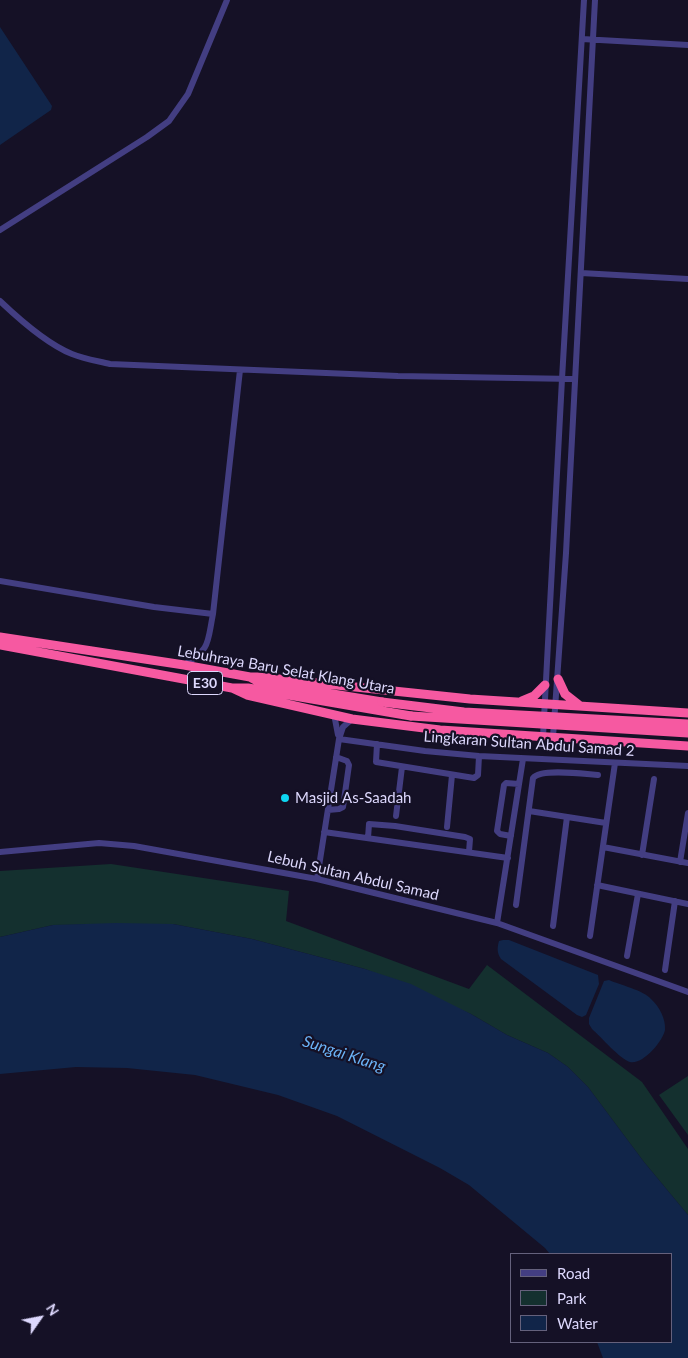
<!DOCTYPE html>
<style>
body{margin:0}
#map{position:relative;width:688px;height:1358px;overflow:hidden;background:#151126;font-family:Lato,sans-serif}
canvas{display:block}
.legend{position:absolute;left:510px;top:1253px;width:162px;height:90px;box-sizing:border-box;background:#151126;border:1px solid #65617c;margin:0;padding:6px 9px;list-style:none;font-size:15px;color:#ddd8fd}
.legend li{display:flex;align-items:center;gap:10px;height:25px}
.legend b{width:25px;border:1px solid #65617c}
.north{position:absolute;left:15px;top:1293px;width:50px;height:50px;-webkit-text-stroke:4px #151126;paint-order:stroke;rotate:57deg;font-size:14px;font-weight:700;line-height:20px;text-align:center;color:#ddd8fd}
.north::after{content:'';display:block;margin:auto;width:18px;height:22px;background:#ddd8fd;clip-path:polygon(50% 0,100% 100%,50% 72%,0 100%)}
</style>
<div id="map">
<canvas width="688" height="1358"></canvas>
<ul class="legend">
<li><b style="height:6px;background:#433e82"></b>Road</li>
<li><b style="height:14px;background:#14302f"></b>Park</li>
<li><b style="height:14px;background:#112549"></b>Water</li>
</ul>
<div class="north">N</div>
</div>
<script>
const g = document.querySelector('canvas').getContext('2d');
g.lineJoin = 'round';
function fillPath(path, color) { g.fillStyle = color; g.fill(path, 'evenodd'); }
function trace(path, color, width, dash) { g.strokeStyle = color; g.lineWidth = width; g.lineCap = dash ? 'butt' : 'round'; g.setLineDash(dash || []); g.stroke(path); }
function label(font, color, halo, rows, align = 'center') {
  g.font = font + ' Lato,sans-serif'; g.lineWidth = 4.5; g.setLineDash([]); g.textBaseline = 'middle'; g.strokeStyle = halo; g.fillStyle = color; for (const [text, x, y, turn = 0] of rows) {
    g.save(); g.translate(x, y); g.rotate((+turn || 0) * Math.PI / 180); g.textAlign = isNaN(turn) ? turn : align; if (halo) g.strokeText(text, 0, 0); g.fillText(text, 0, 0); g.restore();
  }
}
const green = new Path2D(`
 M111,864L289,891L286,921L469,989L487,965L642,1082L688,1149V1215L644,1162L588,1087L568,1067L548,1053L507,1035L471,1014L365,969L252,939L173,924L53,925L0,937V871Z
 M688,1076V1135L659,1095Z`);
const water = new Path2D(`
 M0,27L52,106L51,110L0,145Z
 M116,923L173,924L252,939L365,969L411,984L471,1014L507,1035L548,1053L568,1067L588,1087L644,1162L688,1215V1358H603L597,1342H672V1254H550L545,1248L469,1185L440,1168L337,1116L278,1095L195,1075L127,1068L76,1067L0,1074V937L53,925Z
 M503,940H509L598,975L599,984L586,1015L582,1017L577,1015L501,959C497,953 497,948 499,941Z
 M609,980C620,985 643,990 651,999C659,1006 666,1019 665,1030C663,1041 643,1065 630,1062C620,1059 601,1037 592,1029L589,1024V1018L604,981Z`);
const minor = new Path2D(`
 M582,39L688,45
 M0,230L147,137L169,121L188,94L227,0
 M581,273L688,279
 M0,301C20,320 47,344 72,354C84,359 98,361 110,364L398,376L574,379
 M0,581L154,607L213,614
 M184,665C211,648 207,644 213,614L240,370
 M334,714L338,735
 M543,737L562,379L584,0
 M553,737L566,553L595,0
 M339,739L425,751L479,756L688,766
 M377,744L376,762L474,778L478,775L479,756
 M328,810L339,809L343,807L349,765L347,761L336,757
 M529,811L606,823
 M396,816L402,767
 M447,827L452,775
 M324,832L508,858
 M511,836L500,834L497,831L504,785L506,783L519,784
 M368,838L369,824L395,826L465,837L470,839L469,852
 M603,847L688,863
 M0,852L99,843L134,846L317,879L497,923L688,992
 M642,855L654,779
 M680,862L688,813
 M317,879L339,739L343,727L352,719
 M597,885L688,904
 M516,905L533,778C541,768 584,774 598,775
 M497,923L523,759
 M553,926L567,817
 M590,936L615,763
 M627,956L638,894
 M665,970L675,901`);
const highway = new Path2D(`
 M0,637L184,665L250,677L259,682L382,702
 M0,645L232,688H248L411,716
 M250,677H260L470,699L688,713
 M558,679L565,694L579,705
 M232,688L247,695L352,719L440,730L688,746
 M522,701L534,696L545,685`);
const highwayBridge = new Path2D(`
 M382,702L464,712L688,724
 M411,716L688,733`);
const markers = [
 [285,798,5,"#0ed6f2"]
];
const shields = [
 [205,683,35]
];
const shieldNames = [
 ["E30",205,683]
];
const streetNames = [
 ["Lebuhraya Baru Selat Klang Utara",286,670,10],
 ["Lingkaran Sultan Abdul Samad 2",529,744,4],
 ["Lebuh Sultan Abdul Samad",353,876,13]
];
const poiNames = [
 ["Masjid As-Saadah",295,798]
];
const waterNames = [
 ["Sungai Klang",344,1054,18]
];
fillPath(green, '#14302f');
fillPath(water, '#112549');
trace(minor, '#433e82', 6);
trace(highway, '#f659a1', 9);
trace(highwayBridge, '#f659a1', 9);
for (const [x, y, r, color] of markers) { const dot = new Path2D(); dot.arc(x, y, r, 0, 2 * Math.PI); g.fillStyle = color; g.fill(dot); trace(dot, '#151126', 2); }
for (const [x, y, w] of shields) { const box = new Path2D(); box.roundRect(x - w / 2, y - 11.5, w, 23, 4); g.fillStyle = '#151126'; g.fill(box); trace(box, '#ddd8fd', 1); }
label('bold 14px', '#ddd8fd', null, shieldNames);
label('15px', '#ddd8fd', '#151126', streetNames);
label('15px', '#ddd8fd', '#151126', poiNames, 'left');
label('italic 16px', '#6bb3f7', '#151126', waterNames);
</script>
